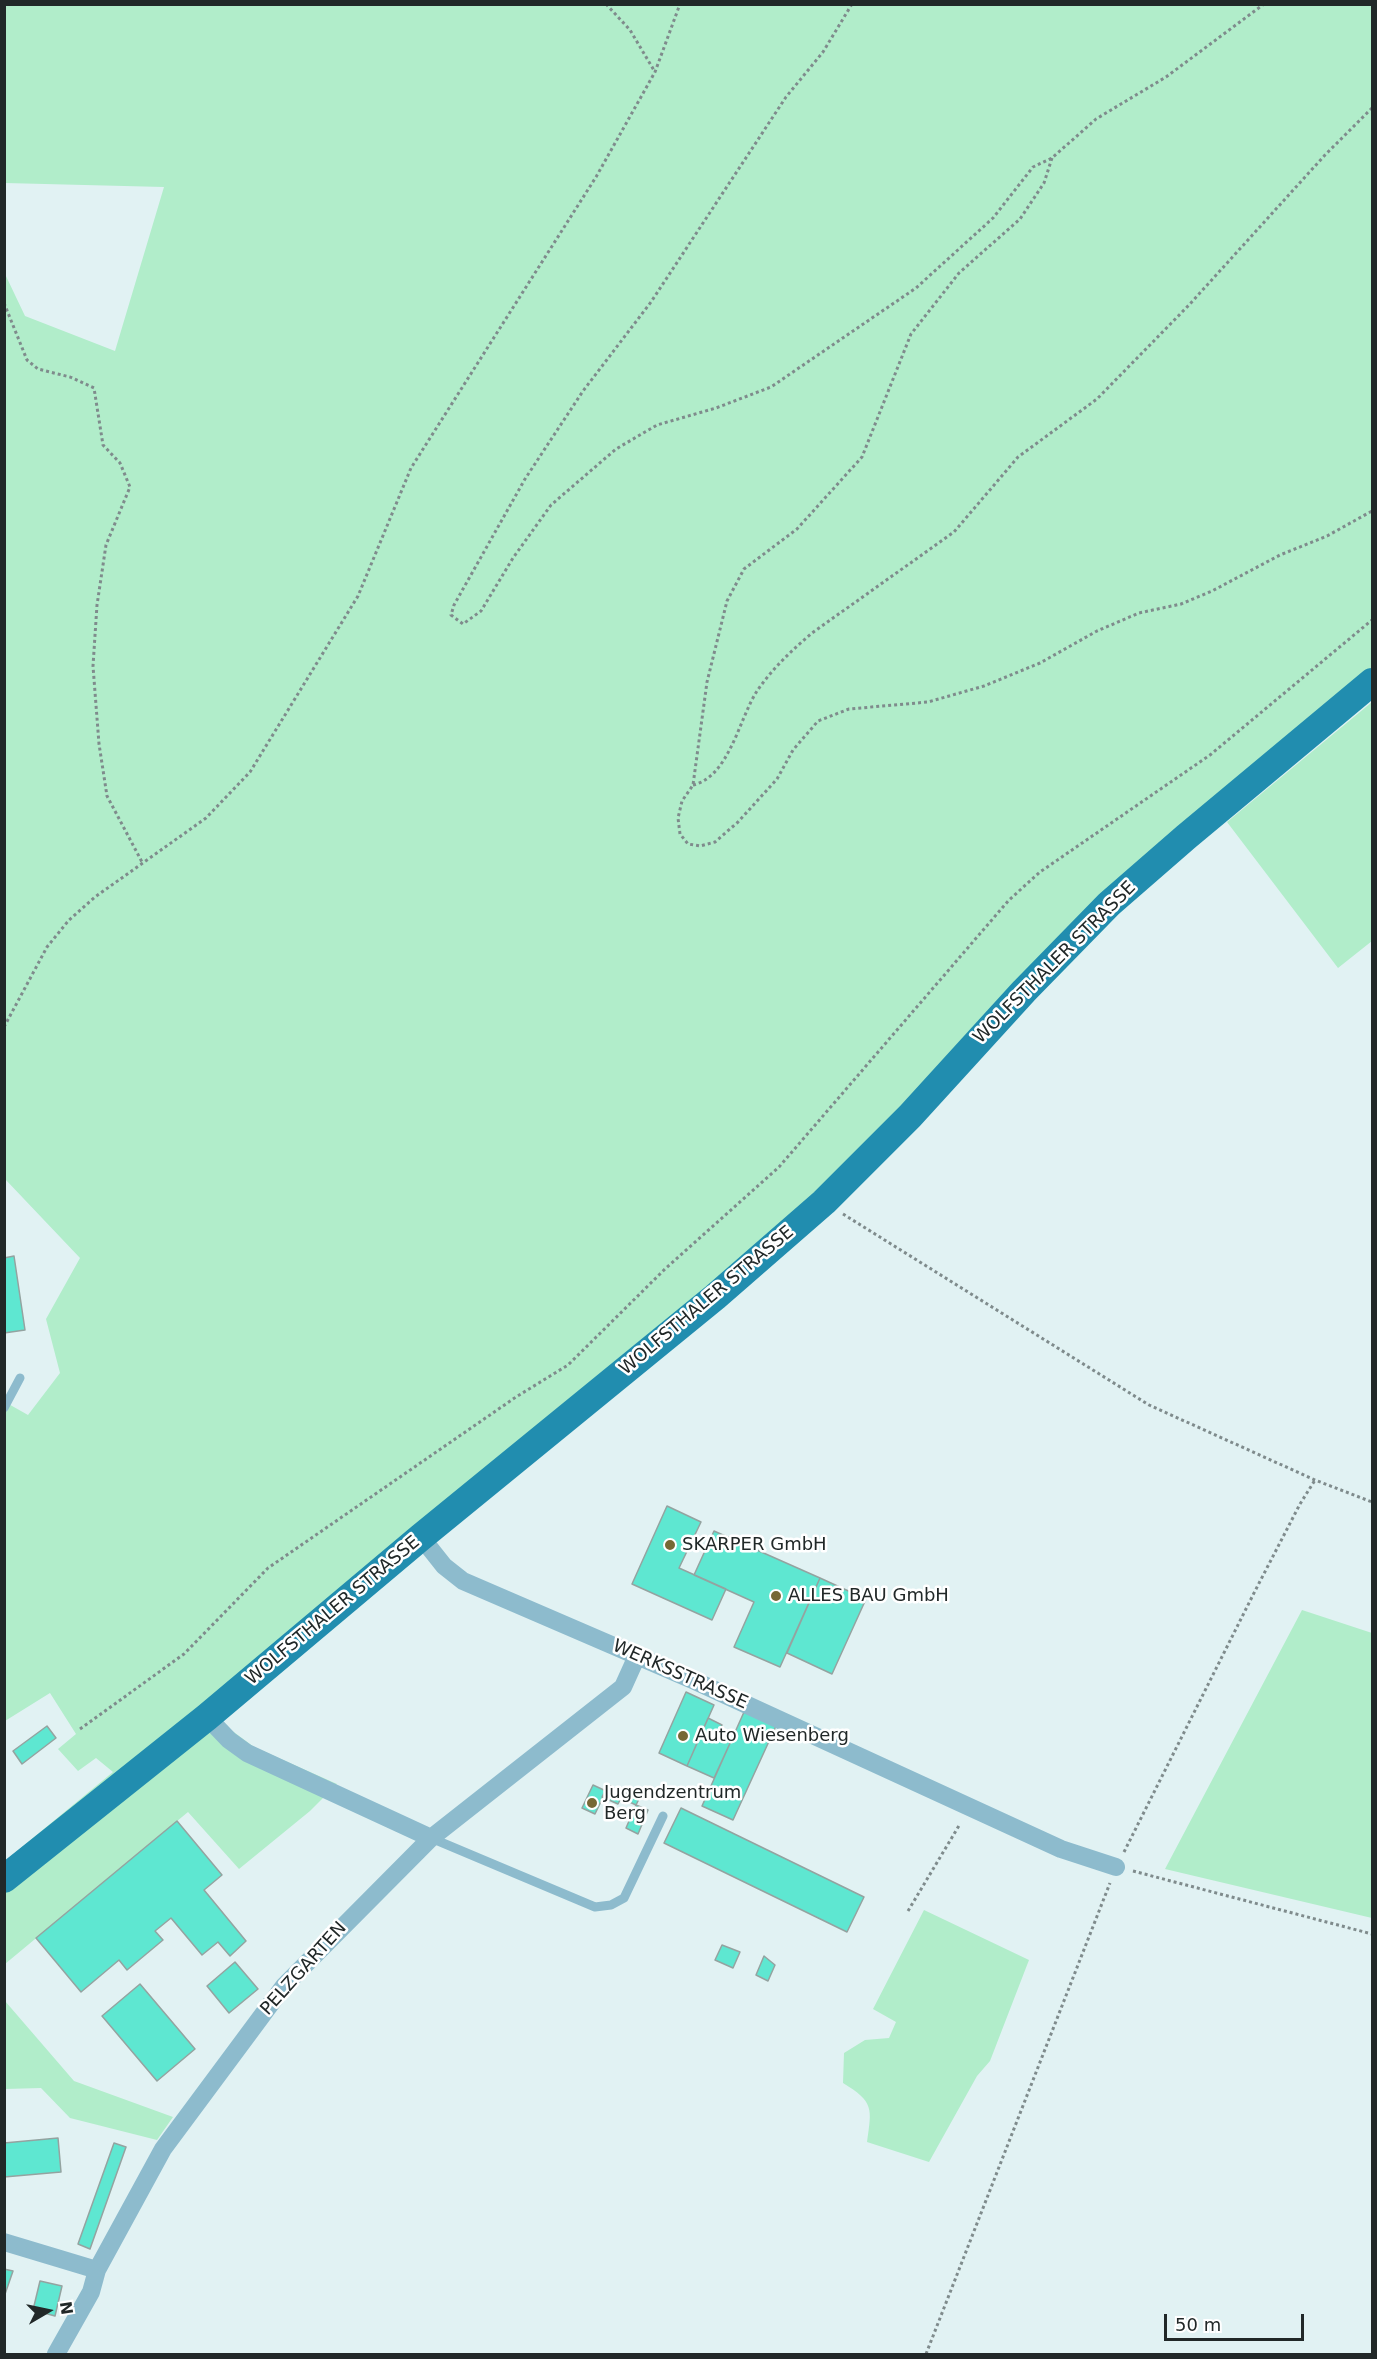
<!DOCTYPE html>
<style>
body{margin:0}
#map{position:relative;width:1377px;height:2359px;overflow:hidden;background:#e1f2f3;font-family:"DejaVu Sans",sans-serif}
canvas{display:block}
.frame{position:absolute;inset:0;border:6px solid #212828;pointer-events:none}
.north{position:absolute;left:18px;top:2281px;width:60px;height:60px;-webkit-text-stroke:4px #fff;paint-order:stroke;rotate:81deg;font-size:16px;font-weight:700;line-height:24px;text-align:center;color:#212828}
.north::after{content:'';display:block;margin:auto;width:21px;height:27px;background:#212828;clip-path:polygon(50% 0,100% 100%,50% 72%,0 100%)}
.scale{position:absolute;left:1164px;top:2314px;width:140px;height:27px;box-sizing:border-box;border:3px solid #212828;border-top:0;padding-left:8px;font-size:18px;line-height:21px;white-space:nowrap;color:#212828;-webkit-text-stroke:4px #fff;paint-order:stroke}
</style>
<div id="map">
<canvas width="1377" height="2359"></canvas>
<div class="frame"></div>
<div class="north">N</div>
<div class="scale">50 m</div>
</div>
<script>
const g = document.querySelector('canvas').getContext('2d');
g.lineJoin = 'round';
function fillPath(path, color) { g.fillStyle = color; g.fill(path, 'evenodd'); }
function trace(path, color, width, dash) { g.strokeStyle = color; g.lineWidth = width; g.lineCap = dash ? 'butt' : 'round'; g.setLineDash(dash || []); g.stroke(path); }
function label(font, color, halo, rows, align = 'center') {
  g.font = font + ' "DejaVu Sans",sans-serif'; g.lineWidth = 5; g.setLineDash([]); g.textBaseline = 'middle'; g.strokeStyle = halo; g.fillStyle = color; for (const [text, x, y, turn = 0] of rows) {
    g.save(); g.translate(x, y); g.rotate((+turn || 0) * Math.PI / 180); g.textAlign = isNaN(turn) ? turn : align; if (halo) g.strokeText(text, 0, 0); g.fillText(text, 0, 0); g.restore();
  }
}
const green = new Path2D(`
 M4,5H1372V669L901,1108L814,1194L708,1287L200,1707L254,1747L337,1784L310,1811L239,1869L188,1812L5,1964V1861L113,1772L96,1758L78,1771L58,1749L76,1734L50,1693L5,1721V1402L28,1415L60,1373L46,1319L80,1258L5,1179V274L25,316L115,351L164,187L5,183Z
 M1372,702V941L1338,968L1227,822Z
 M1302,1610L1372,1633V1918L1165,1869Z
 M924,1910L1029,1960L990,2061L977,2076L929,2162L867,2142C872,2108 874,2102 843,2083L844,2053L865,2040L889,2038L896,2022L873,2009Z
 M5,2001L74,2081L173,2117L157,2140L70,2118L41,2088L5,2089Z`);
const building = new Path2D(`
 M14,1256L25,1330L4,1333V1258Z
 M667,1506L701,1522L679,1568L726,1589L712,1620L632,1584Z
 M714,1531L820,1578L780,1667L734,1647L754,1602L694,1575Z
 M820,1578L866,1599L832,1674L787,1653Z
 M686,1692L714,1705L687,1766L659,1753Z
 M744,1712L776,1726L733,1820L702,1806Z
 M708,1718L722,1725L717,1735L731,1741L714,1778L687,1766Z
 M47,1726L56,1738L22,1764L13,1751Z
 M593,1785L606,1791L595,1814L582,1808Z
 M608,1785L639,1799L636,1805L621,1798L618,1804L602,1797Z
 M636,1805L648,1810L638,1834L626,1828Z
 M681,1808L864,1897L847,1932L664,1843Z
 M177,1821L222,1875L204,1890L246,1941L230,1956L218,1942L202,1955L171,1918L155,1931L163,1940L127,1970L119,1960L81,1992L36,1938Z
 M722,1945L740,1952L733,1968L715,1960Z
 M764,1956L775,1965L768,1981L756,1975Z
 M235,1962L258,1989L229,2013L207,1986Z
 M140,1984L195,2049L157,2081L102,2016Z
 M58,2138L61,2172L4,2177V2143Z
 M114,2143L126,2147L90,2249L78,2244Z
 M4,2269L13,2271L4,2297Z
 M40,2281L62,2286L55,2316L33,2310Z`);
const path = new Path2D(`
 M606,4L630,30L655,72
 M852,4L823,52L786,97L651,302L583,391L525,479L454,605L451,615L463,624L481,611L513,558L551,505L616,449L657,425L716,408L771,387L916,288L993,218L1033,167L1052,158L1096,119L1166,77L1264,4
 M1052,158L1044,183L1020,219L959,273L911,334L862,457L797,529L744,569L727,601L707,682L693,785L682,801L678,818L680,834L688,844L700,846L715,842L738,822L777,779L793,750L818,721L849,709L928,702L984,686L1040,663L1097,631L1139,613L1181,604L1212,591L1280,555L1327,536L1372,511
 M4,303L27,360L38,369L70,377L94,388L103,445L120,463L130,487L106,545L97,605L93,666L99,744L107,796L142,862
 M693,785C729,777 739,719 757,691C772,669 792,650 812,633L954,532L1018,457L1097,399L1189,305L1325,155L1372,108
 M4,1027L47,947L69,920L95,897L206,818L250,772L358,596L411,468L596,177L655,72L680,4
 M843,1214L1149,1405L1315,1480L1372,1502
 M80,1729L184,1654L268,1568L516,1397L568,1365L665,1269L779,1167L1009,900L1040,872L1210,755L1372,620
 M1124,1852L1255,1591L1300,1504L1315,1480
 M1133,1871L1372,1934
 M908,1911L960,1824
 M926,2354L1110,1883`);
const lane = new Path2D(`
 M4,1408L20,1378
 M431,1838L595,1907L611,1905L624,1898L663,1816`);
const street = new Path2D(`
 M421,1537L444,1566L463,1581L695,1681L1061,1849L1116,1867
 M207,1717L229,1740L247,1753L431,1838
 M4,2242L97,2270
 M56,2354L91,2292L97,2270L163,2149L284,1986L431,1838L623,1687L637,1656`);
const primary = new Path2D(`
 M4,1879L207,1717L421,1537L715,1297L824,1202L910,1116L1024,991L1109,904L1186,837L1372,682`);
const markers = [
 [670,1545,6,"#766835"],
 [776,1596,6,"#766835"],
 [683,1736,6,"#766835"],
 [592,1803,6,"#766835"]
];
const streetNames = [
 ["WOLFSTHALER STRASSE",1055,963,-45],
 ["WOLFSTHALER STRASSE",707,1301,-40],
 ["WOLFSTHALER STRASSE",333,1611,-40],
 ["WERKSSTRASSE",680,1675,24],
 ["PELZGARTEN",304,1969,-48]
];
const poiNames = [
 ["SKARPER GmbH",682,1545],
 ["ALLES BAU GmbH",788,1596],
 ["Auto Wiesenberg",695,1736],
 ["Jugendzentrum",604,1793],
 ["Berg",604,1814]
];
fillPath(green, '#b1edca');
fillPath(building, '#5ee7d1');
trace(building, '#94a3a0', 1.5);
trace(path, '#7f8b8c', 3, [3, 3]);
trace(lane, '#8dbbcd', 9);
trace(street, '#8dbbcd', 18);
trace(primary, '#218daf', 28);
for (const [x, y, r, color] of markers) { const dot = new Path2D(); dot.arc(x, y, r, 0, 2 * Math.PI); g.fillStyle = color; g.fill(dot); trace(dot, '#fff', 2); }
label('18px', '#212828', '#fff', streetNames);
label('18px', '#212828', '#fff', poiNames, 'left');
</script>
